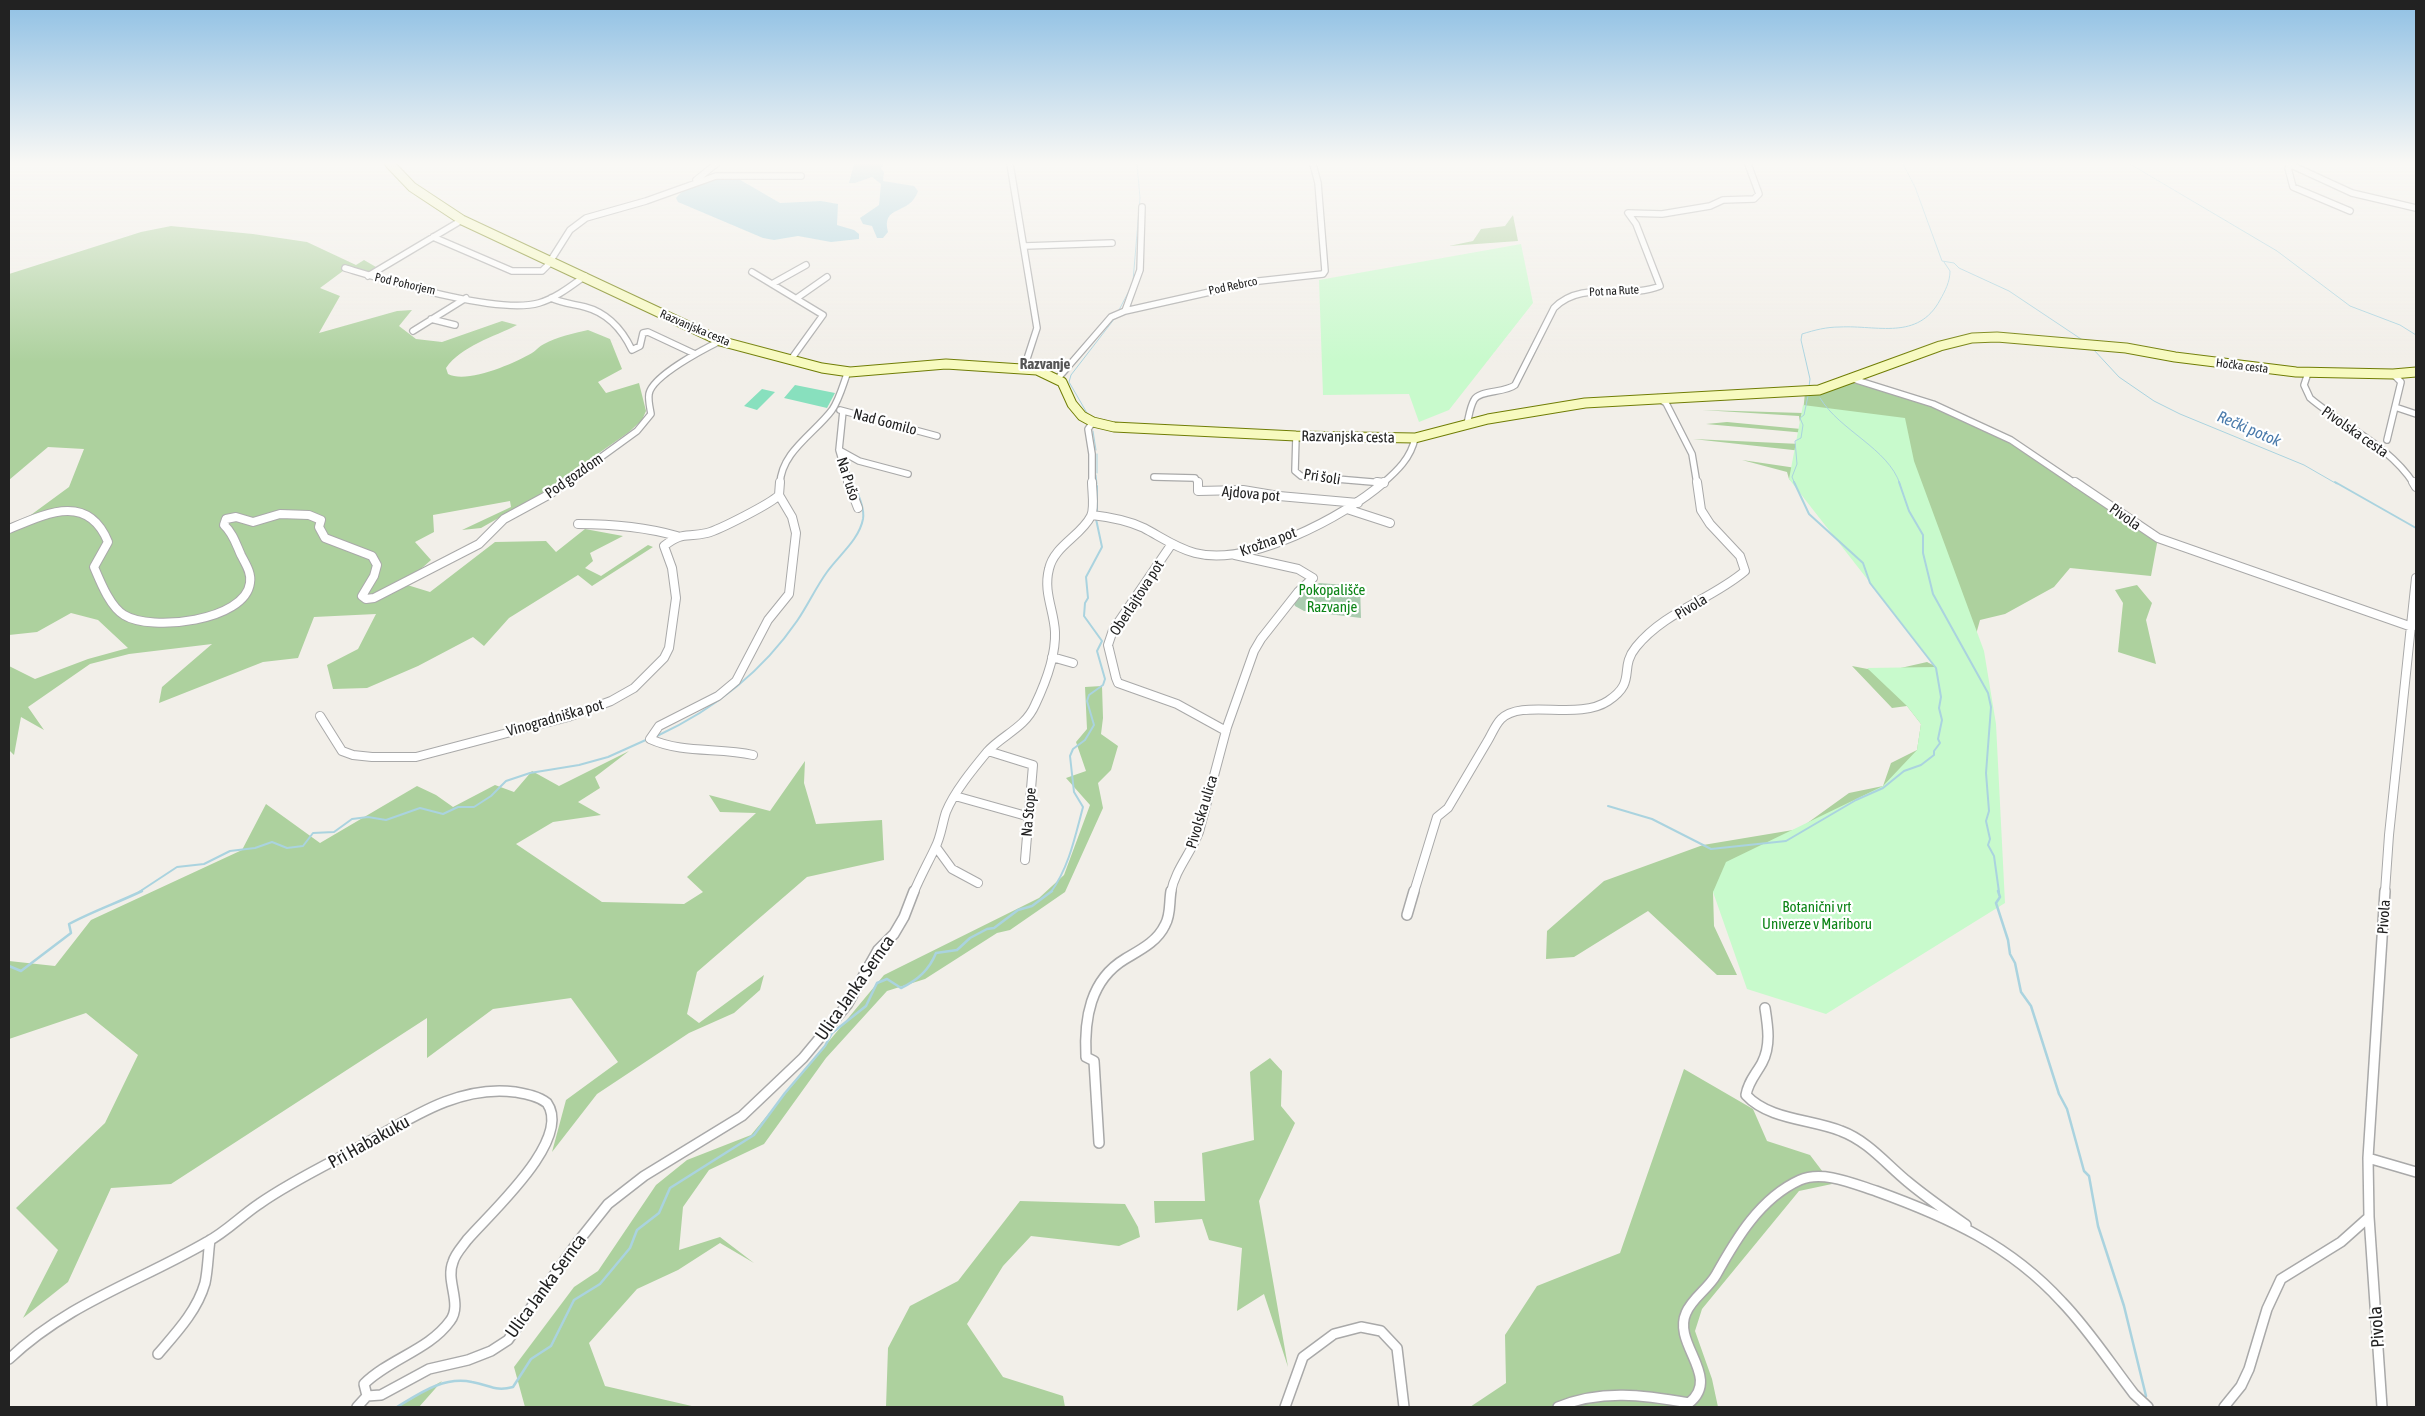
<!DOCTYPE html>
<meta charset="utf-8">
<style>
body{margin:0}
#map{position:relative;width:2425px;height:1416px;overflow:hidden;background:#f2efe9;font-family:"Asap Condensed",sans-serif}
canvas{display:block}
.frame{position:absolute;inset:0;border:10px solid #222;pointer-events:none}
</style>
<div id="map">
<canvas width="2425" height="1416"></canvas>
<div class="frame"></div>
</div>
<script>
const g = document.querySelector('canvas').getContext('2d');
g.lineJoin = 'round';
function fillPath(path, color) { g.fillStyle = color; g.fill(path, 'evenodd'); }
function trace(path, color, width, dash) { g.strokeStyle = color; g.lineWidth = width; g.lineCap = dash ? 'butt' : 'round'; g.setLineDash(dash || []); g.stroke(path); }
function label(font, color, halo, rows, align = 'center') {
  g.font = font + ' "Asap Condensed",sans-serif'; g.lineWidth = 4.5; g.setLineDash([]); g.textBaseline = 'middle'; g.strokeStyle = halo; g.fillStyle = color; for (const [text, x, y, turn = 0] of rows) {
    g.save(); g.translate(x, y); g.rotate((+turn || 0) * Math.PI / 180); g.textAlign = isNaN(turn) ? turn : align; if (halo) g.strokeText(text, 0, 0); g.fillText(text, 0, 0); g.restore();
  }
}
const forest = new Path2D(`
 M1513,215L1518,241L1449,246L1473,241L1481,229L1505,226Z
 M171,226L253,234L307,242L356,265L364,260L376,267L367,273L347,268L320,288L340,296L319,333L397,311L412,310L399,326L416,339L442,342L502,321L517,325C494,337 461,346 446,368L448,374C467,384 513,364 532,353C536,351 539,346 544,344C557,337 574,333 588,330L610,339L622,369L598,382L606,393L639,383L646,411L642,420L629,432L539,495L481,528L462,530L511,507L510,501L433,515L434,532L415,542L431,560L404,584L430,592L495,542L546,541L556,552L585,529L623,536L590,553L593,561L585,568L601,576L648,545L653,547L592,586L578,575L509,618L484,646L473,637L418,666L367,688L333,689L327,665L358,649L376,614L314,617L298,658L263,662L159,703L162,687L212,644L129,654L90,664L28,707L44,730L21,717L14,755L9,750V666L35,679L88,659L128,648L98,620L71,613L37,632L9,635V531L69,487L84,449L48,447L9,480V274L141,232Z
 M1853,379L1903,394L2011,440L2158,538L2151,576L2070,568L2054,587L2005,614L1980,620L1975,638L1789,479L1787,472L1742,460L1803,469L1802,451L1693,439L1800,444L1817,434L1706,424L1727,422L1801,429L1799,416L1702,410L1803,413L1805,392Z
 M2137,585L2152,603L2146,620L2156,664L2118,652L2123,603L2115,590Z
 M1927,662L1937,667L1950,763L1713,892L1714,926L1737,975H1717L1648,911L1574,957L1546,959L1547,931L1604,881L1703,845L1799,829L1849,793L1883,786L1891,763L1917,750L1921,724L1907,706L1892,708L1852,666L1883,672Z
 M1102,686L1103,718L1101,734L1118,746L1111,770L1098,783L1103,808L1065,892L1010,930L997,933L925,979L887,991L826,1058L764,1144L709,1170L683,1207L679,1250L720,1237L754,1263L720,1243L678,1270L637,1289L589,1343L605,1386L696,1407H525L514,1367L574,1287L598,1271L656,1185L687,1160L751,1135L884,975L1039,898L1064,875L1090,805L1066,778L1086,771L1076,742L1087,729L1085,687Z
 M629,751L595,777L600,788L578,802L601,815L553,822L516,844L602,902L684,904L703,892L687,877L756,813L720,812L709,795L770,811L805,761L804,783L816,824L882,820L884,860L807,877L697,972L687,1014L699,1023L764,975L760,990L734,1013L689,1033L597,1094L552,1152L566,1100L618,1062L571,998L493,1009L427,1058V1018L171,1184L111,1188L68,1282L23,1318L58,1250L16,1208L105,1123L138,1055L86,1013L9,1039V961L55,966L91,920L242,850L266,804L320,843L417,786L436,795L453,807L495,785L514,792L532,771L559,786Z
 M1270,1058L1282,1071L1281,1106L1295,1123L1259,1201L1288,1367L1264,1294L1237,1311L1242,1248L1209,1240L1202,1219L1155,1223L1154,1201H1205L1202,1153L1254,1140L1250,1072Z
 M1684,1069L1753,1109L1767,1141L1810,1155L1832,1184L1799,1191L1702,1309L1695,1331L1712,1379L1718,1407H1470L1506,1383L1505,1335L1537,1286L1620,1253Z
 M1020,1201L1125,1204L1138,1227L1140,1237L1119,1246L1031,1236L1003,1266L967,1324L1003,1377L1063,1396L1065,1407H886L888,1348L910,1306L958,1281Z
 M442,1381L419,1407H398Z`);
const cemetery = new Path2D(`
 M1319,583L1360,586L1361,618L1304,611L1295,606L1293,601L1303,588L1314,587Z`);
const park = new Path2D(`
 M1521,244L1533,303L1449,410L1419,422L1409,394L1323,395L1319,280Z
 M1803,405L1905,418L1914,461L1984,651L1996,724L2005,903L1826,1014L1747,989L1713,892L1726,862L1883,786L1917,750L1921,724L1907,706L1867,668L1936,667L1789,479Z`);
const pitch = new Path2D(`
 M795,385L835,393L827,408L784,398Z
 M762,389L775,392L757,410L744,406Z`);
const water = new Path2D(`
 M854,164H884L881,169L884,172L883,181L914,186L918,191C910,216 881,204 888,232L883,238H877L872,226L863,224L860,218L879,205L881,184L872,177L855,183H849Z
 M737,178L780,203L821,201L838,204L837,225L854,230L859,234V239L831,242L798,236L774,240L763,238L678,202L676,198C690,181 716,178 737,178Z`);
const streamFar2 = new Path2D(`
 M1903,164L1915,187L1942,261L1954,263L1959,268L2009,291L2084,341
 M2130,164L2277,251L2350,306L2400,325L2416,335
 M1133,281L1140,198L1137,164
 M1118,312L1131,287
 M2093,349L2119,377L2154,401L2180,414L2304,465L2337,484
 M1809,387L1810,379L1801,340L1802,334C1815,330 1826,327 1840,327C1877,325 1918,341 1940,300C1945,291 1950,282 1950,271L1944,262
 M1820,398C1840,431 1888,448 1900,484
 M1087,413L1069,382L1071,375L1115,318
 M1093,431L1096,450
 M1097,454V473
 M846,464L854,484
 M1096,475L1097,484
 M1795,484L1792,477L1797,464L1795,441L1801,438L1803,425L1800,418L1804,415L1808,396`);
const streamFar1 = new Path2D(`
 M1899,482L1909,511L1923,535V553L1933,594L1988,693L1991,707L1986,773L1989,811L1986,821L1990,839L1988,845L1994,856L1999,892
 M2335,482L2416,528
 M1097,486V513
 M657,736C713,710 762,672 797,621C808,605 816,587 827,572C839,555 859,540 863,519C865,507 857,493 853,482
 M1608,806L1652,819L1711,849L1786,841L1856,800L1883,788L1904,771L1921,765L1934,755V751L1940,743L1938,739L1942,720L1939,708L1941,697L1936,668L1870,583L1863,563L1809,514L1794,482
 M139,892L177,867L204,864L230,851L255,848L272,842L287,848L303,846L313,833L334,832L352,819L368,817L386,820L420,808L443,814L458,807H474L491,796L506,781L530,773L579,765L608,757L648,739
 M1051,892C1069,867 1075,837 1083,807L1074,792L1070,756L1073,749L1085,740L1094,725L1087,701L1089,695L1103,685L1105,679L1097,651L1102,641L1084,616L1085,603L1088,598L1086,577L1102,547L1096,519`);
const stream = new Path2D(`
 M1998,891L2000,897L1996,903L2008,940L2010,954L2015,963L2021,992L2031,1006L2059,1094L2067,1109L2084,1171L2089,1176L2098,1226L2124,1306L2146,1396
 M9,966L21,971L71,933L69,924C93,911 117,903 142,891
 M397,1407C420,1393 444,1376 472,1382C490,1385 495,1392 513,1387L531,1359L551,1346L574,1300L600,1284L630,1248L637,1230L659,1213L670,1188L754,1135L785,1093L825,1046L832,1033L866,1006L877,983L887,979L901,988C918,980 929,970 936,953L957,950L970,938L987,929L994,928L1018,910L1032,906L1052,891`);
const streetFar2 = new Path2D(`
 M1010,164L1037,328L1024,368
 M2289,164L2352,193L2416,208
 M2291,165L2288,168L2293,187L2350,211
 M696,180L716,164
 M433,237L512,271H542L552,261
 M1025,246L1112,243
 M551,260L570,230L586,218L646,201L716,176H801
 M345,268C389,281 498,315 539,303C556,298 571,286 585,276
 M752,272L823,315L792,358
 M368,276L462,220
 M772,284L806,265
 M551,298C562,303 573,304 585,307C608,313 622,329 632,350L640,346L643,333L648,332L695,354
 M797,298L827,277
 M1125,311L1259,281L1323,274L1325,271L1318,183L1313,164
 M431,319L455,325
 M413,331L466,298
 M1066,369L1111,317L1125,311L1140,270L1142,207
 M1037,370L1058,366L1066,369L1058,378
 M2308,373L2304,385L2310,398C2344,427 2389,445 2414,484
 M1853,379L1933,404L2011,440L2076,484
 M1658,398L1666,403L1692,454L1697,484
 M2395,407L2416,414
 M840,410L937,436
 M843,411L839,450L859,461L908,474
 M1467,424C1469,416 1470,407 1474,400C1479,390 1505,393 1515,385L1554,308C1582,279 1626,300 1660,286L1636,224L1628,213L1662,214L1710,206L1723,200L1754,199L1759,194L1748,164
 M1296,436L1295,471L1301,476L1384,483
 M2387,440L2401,382L2393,374
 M839,450L849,484
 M1154,477L1195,478L1198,484
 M564,484L637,431L651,414C650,408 648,400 649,394C652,376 704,349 720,341
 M780,484C781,452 815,433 832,410C839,400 843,385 847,374L850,372
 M1092,484V454L1088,429L1093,422
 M1382,484C1397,471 1411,458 1415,438`);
const streetFar1 = new Path2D(`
 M848,482L858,508
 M1198,482V491L1243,490L1279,496L1358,503
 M1377,482L1384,483
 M2075,482L2158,538L2412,627
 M2413,482L2416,487
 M1347,509L1390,523
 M1092,515C1110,517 1127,520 1144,528C1161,537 1176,548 1195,553C1249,567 1344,517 1384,482
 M578,524C611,524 645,527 677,536
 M9,529C47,513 88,493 108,542L94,567C100,581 110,607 124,615C151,632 245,621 250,583C252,573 245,563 241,555C236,544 233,533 224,525L226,519L236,517L253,522L280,514L309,515L321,520L319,527L325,538L372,556L377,565L374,576L362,596L366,599L374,598L479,544L504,519L550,494L566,482
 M1171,545L1113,630L1108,645L1116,678L1118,683L1177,704L1226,731
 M1052,657L1073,663
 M320,716L342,751L353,755L372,757H416L568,717L611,701L634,688L664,658L669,648L676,598L672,568L664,546C683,531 686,538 707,533C719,530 772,503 779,495
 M988,751L1033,765L1025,860
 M753,755C719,747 683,754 650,739L659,726L718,696L736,681L768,620L789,594L796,533L792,517L779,495L780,482
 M955,796L1030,817
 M936,847L952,869L978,883
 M914,892C920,877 928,863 935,848C941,837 942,824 946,812C954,792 973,769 987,752C1002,735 1025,728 1035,705C1045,684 1056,656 1055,632C1054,610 1043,592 1049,569C1054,546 1081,536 1091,516C1095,508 1092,492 1092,482
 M1171,892C1175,870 1191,853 1199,832L1227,727L1254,651L1261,639L1298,592L1313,578L1298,569L1235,555
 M1414,892L1437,817L1448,808C1461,786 1474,764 1487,742C1491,736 1495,725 1501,719C1522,698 1578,721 1608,701C1638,681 1618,669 1636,647C1665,611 1711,600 1745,571L1740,556L1710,524L1701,510L1697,482
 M2385,892L2389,835L2416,578`);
const street = new Path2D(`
 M1407,915L1414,891
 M1765,1008C1768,1027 1771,1046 1762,1063C1756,1074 1748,1082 1746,1095C1769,1120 1811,1119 1841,1131C1868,1141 1886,1164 1908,1182C1926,1197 1946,1211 1966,1225
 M1099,1143L1094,1061L1086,1057C1084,1019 1090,980 1125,959C1140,950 1157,942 1165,925C1171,915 1169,902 1171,891
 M2368,1158L2416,1172
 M2369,1217L2382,1407
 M158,1354C176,1333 197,1311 205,1283C208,1269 208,1254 210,1240
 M9,1359C68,1303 138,1282 207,1242C226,1232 241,1216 259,1204C289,1183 322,1167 354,1150C404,1123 455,1084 515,1092C526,1094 538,1096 547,1103C573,1140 489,1214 467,1240C462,1247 455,1254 453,1262C445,1281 463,1304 450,1321C429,1350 389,1359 364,1384L367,1396L381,1395L429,1369L468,1360L491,1351L508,1340L577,1243L608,1204L644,1176L742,1116L803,1058L847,1005L878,950L894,934L904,917L914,891
 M357,1407L367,1396
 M1285,1407L1303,1357L1334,1334L1361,1327L1381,1331L1397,1348L1404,1407
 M1558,1407C1601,1389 1644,1395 1689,1403C1722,1377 1672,1344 1686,1313C1692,1298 1708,1289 1716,1275C1736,1239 1760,1198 1800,1180C1823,1170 1854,1184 1876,1191C1948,1217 2010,1245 2062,1302C2089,1330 2110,1363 2134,1394L2148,1407
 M2224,1407L2241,1386L2249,1369L2267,1309L2281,1279L2341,1242L2369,1217L2368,1158L2385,891`);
const secondary = new Path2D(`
 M390,164L412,187L462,220L720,341L822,368L850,372L946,364L1037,370L1062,382L1072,404L1082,416L1093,422L1114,427L1296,436L1415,438L1488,419L1585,403L1819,390L1940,346L1972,338L1997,337L2126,348L2175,357L2296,372L2393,374L2416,372`);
const farStreetnames = [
 ["Pod Pohorjem",405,284,13],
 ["Pod Rebrco",1233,286,-12],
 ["Pot na Rute",1614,291,-3],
 ["Razvanjska cesta",695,328,23],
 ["Hočka cesta",2242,366,7]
];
const farQuarternames = [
 ["Razvanje",1045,364]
];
const streetNames = [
 ["Nad Gomilo",885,422,15],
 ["Pivolska cesta",2355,432,35],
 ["Razvanjska cesta",1348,437,1],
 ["Pod gozdom",574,476,-35],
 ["Pri šoli",1322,477,9],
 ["Na Pušo",848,479,72],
 ["Ajdova pot",1251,494,5],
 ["Pivola",2125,517,35],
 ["Krožna pot",1268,542,-20],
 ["Oberlajtova pot",1137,598,-57],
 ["Pivola",1691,607,-31],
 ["Vinogradniška pot",555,718,-16],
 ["Na Stope",1029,812,-85],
 ["Pivolska ulica",1202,812,-73],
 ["Pivola",2384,917,-86]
];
const parkNames = [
 ["Pokopališče",1332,590],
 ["Razvanje",1332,607],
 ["Botanični vrt",1817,907],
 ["Univerze v Mariboru",1817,924]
];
const waterNames = [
 ["Rečki potok",2249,429,23]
];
const nearStreetnames = [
 ["Ulica Janka Sernca",855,988,-55],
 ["Pri Habakuku",369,1142,-29],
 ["Ulica Janka Sernca",546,1286,-54],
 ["Pivola",2377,1327,-94]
];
fillPath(forest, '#add19e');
fillPath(cemetery, '#aacbaf');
fillPath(park, '#c8facc');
fillPath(pitch, '#88e0be');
fillPath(water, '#aad3df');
trace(streamFar2, '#aad3df', 1);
trace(streamFar1, '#aad3df', 2);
trace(stream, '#aad3df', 2.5);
trace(streetFar2, '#a9a9a9', 8);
trace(streetFar1, '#a9a9a9', 10);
trace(street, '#a9a9a9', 12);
trace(secondary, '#707d05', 11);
trace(streetFar2, '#fff', 5.5);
trace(streetFar1, '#fff', 8);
trace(street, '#fff', 9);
trace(secondary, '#f7fabf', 9);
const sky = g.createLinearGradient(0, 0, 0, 362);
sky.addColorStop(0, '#8fc0e4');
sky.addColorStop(0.45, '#f9f8f5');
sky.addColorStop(1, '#f9f8f500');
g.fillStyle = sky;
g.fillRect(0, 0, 2425, 362);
label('12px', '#222', '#fff', farStreetnames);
label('bold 15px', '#555', '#fff', farQuarternames);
label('15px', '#222', '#fff', streetNames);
label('15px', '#0c8416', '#fff', parkNames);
label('italic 16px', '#4a7aab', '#fff', waterNames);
label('18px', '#222', '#fff', nearStreetnames);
</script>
